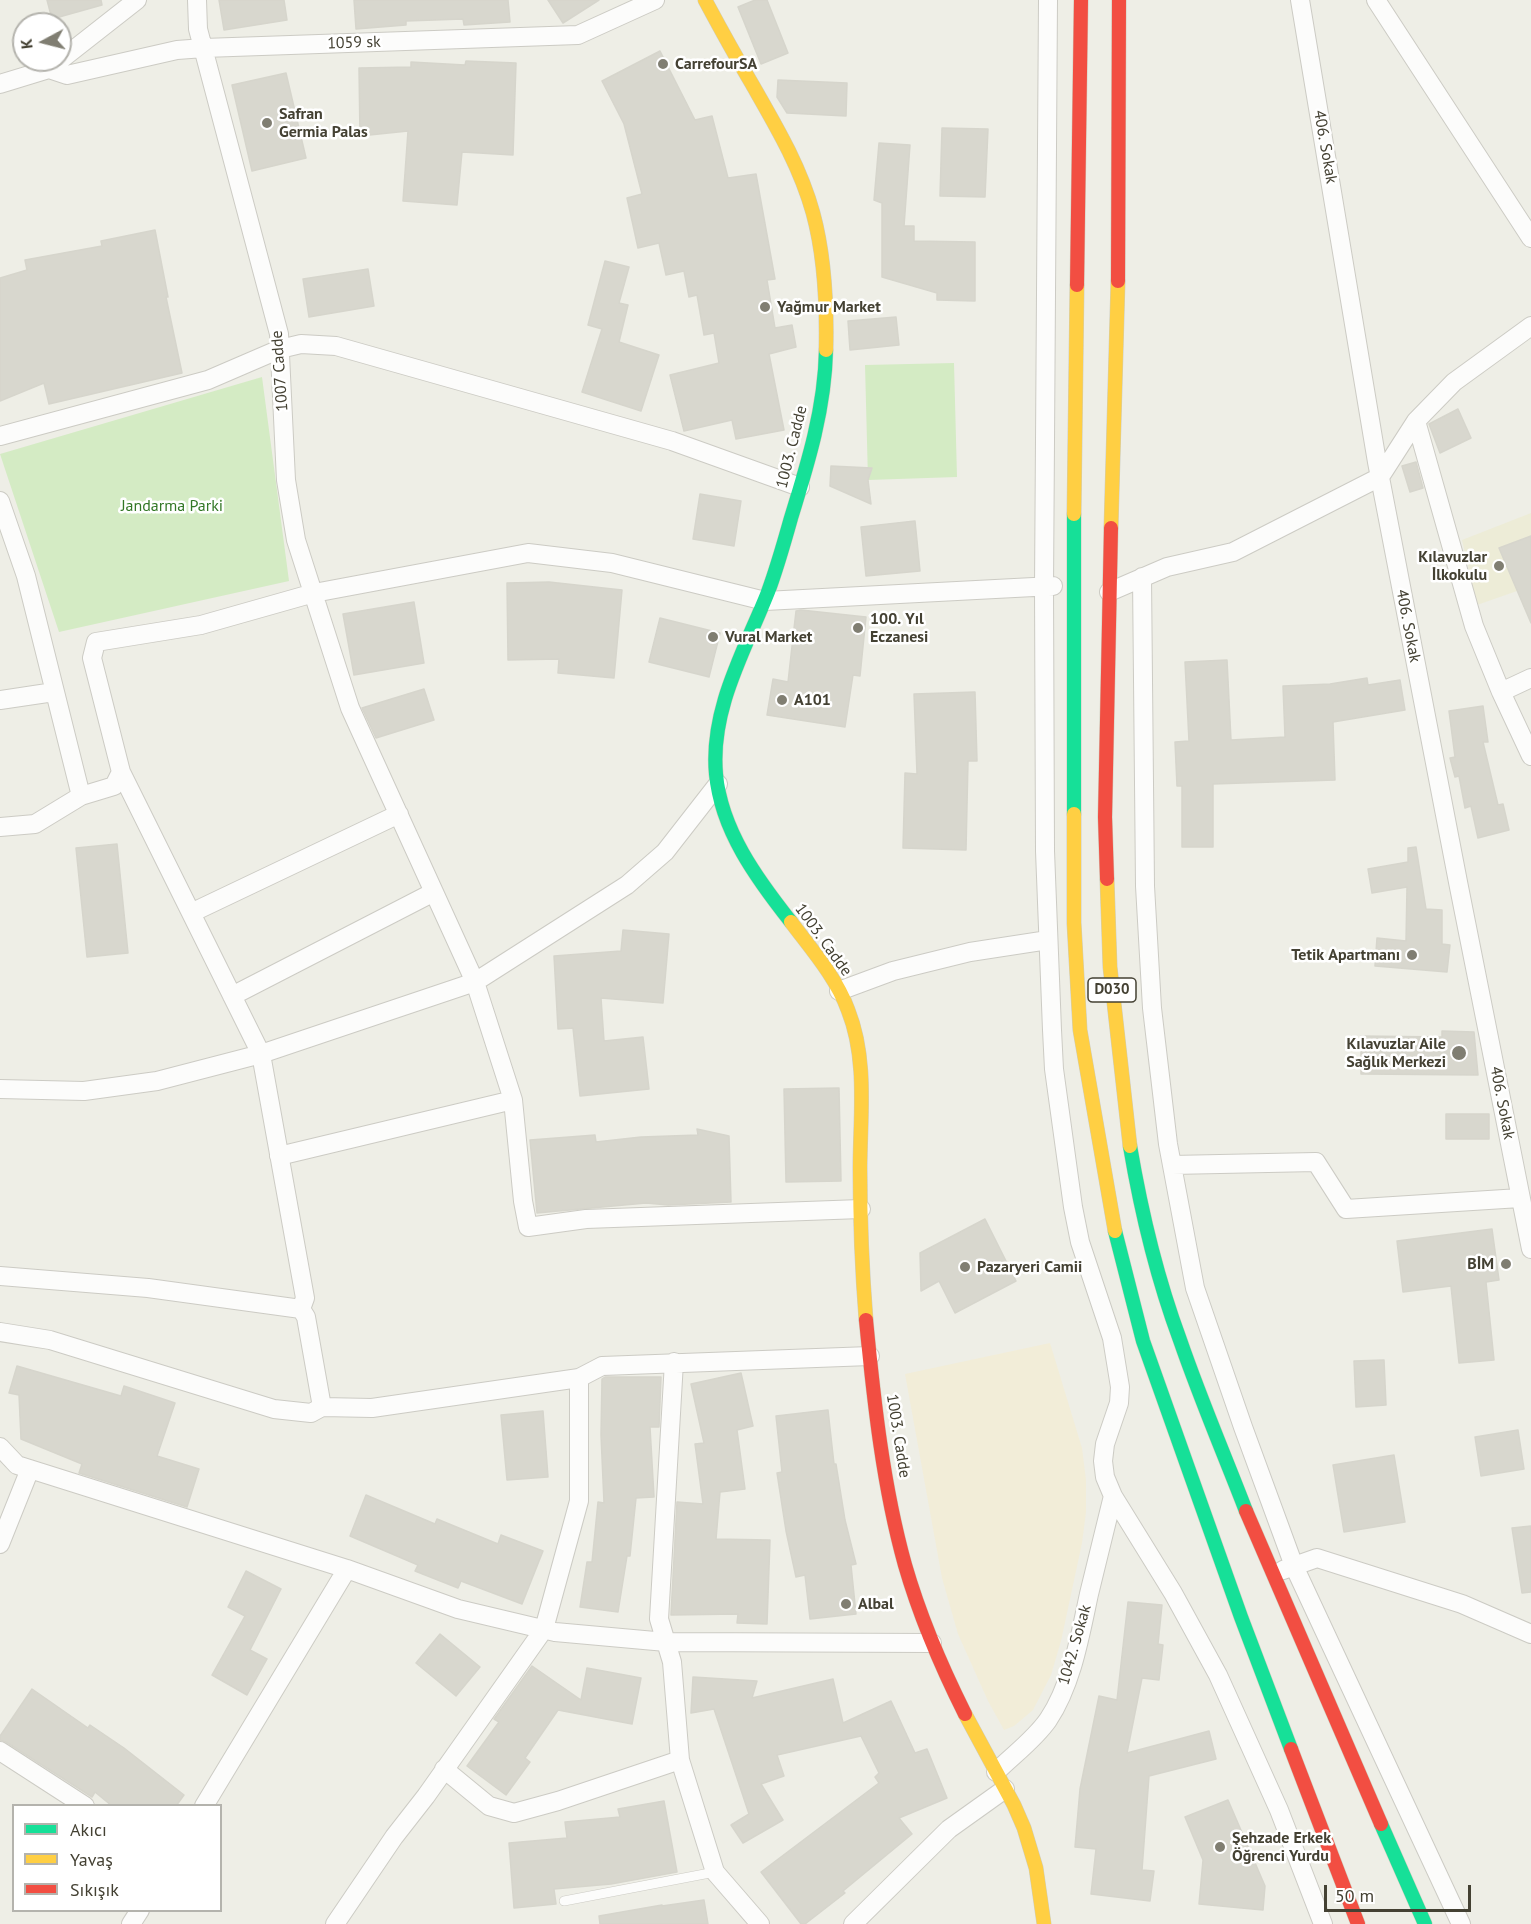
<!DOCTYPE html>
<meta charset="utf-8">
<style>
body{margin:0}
#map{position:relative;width:1531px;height:1924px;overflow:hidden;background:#eeeee6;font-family:"PT Sans",sans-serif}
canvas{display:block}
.legend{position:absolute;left:12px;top:1804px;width:210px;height:108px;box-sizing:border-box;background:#fff;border:2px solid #b4b3ad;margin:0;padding:8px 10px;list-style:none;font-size:18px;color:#444133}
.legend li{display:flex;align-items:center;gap:12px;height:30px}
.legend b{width:30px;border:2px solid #b4b3ad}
.north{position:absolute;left:12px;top:12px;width:60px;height:60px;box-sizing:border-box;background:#fff;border:2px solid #b4b3ad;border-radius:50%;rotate:263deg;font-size:16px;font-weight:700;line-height:24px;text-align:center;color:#444133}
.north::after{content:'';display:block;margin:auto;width:21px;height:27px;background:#807e72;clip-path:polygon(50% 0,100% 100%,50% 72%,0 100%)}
.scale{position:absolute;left:1324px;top:1885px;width:147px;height:27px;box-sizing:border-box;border:3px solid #444133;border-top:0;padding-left:8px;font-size:18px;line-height:21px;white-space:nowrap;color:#444133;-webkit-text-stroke:4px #fff;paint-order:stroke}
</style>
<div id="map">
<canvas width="1531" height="1924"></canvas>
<ul class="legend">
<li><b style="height:8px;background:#16e098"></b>Akıcı</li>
<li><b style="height:8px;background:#ffcf43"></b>Yavaş</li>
<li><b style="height:8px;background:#f24e42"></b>Sıkışık</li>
</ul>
<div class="north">K</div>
<div class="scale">50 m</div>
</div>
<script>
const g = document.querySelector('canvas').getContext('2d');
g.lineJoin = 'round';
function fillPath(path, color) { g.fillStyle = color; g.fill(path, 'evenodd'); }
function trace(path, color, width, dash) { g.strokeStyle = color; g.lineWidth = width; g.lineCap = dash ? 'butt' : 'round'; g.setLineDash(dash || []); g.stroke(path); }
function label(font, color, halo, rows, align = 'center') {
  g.font = font + ' "PT Sans",sans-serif'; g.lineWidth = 5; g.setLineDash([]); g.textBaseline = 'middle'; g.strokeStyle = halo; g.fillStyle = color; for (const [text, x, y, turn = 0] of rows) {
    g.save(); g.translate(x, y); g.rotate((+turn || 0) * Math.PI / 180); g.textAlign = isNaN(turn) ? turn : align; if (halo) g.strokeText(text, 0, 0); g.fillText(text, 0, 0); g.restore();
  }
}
const commercial = new Path2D(`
 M1050,1343L1082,1448L1086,1480V1512L1082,1543L1061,1641L1051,1675L1033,1710L1014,1726L1004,1730L988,1701L958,1634L942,1578L905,1374Z`);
const education = new Path2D(`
 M1531,513V607L1525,609L1517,591L1477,605L1462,540Z`);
const green = new Path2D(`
 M954,363L957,477L868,480L865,365Z
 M262,377L289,581L59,632L0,454Z`);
const building = new Path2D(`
 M47,0H101L102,5L52,19Z
 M219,0H284L287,20L224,30Z
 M354,0H508L510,22L464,25L463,19L406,21V25L356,29Z
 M548,0H599L563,23Z
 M755,0H767L788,53L761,64L738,7Z
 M660,51L695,120L712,116L728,178L756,174L775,279L767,280L775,328L792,325L796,347L769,354L784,430L736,439L732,420L684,431L670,375L719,363L714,333L704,335L697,295L689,297L684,271L666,275L659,243L638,248L627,198L642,194L624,124L602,81Z
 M466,61L516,63L513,155L462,152L457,205L403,201L408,131L360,136L359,68L411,67V62L465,65Z
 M286,73L306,158L252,171L232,85Z
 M778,80L847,83L846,116L787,113L777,97Z
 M942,128L988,129L985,197L940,196Z
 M879,143L910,145L904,226H914V241L975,242V301L937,300V293L882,277V203L874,200Z
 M155,230L168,297H166L182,373L49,404L44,383L0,401V278L27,270L25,260L102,246L101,241Z
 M605,261L629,267L619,303L628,305L619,342L659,355L641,411L582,392L602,329L588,325Z
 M368,269L374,306L309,317L303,279Z
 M896,317L899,345L850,350L848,321Z
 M1458,409L1471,438L1440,453L1429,424Z
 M1416,462L1423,488L1410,492L1402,466Z
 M831,466L872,468L868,480L871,504L830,486Z
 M700,494L741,501L734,546L693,539Z
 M915,521L920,571L866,576L861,527Z
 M1531,536V623L1499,548Z
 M549,582L622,590L614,678L558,673L559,659L508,660L507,583Z
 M414,602L424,663L354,675L343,614Z
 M801,610L866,617L860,676L853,675L845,727L767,715L773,679L788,682L796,611Z
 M660,618L720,633L709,677L649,662Z
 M1227,660L1231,740L1285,737L1283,686L1330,684L1367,678L1368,685L1400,680L1405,710L1333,722L1335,780L1213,784V847H1182V786H1177L1175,742L1189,741L1185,662Z
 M424,689L434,720L376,738L362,708Z
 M975,692L977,761H968L966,850L903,848L905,773L917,774L914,694Z
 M1483,706L1488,742H1483L1498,805L1503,804L1509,830L1478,838L1471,806L1465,808L1459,776L1455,777L1450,758L1455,757L1449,711Z
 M117,844L128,953L87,957L76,848Z
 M1416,847L1426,909L1442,910V944L1450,945L1447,972L1375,966L1377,938L1406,941L1407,887L1372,893L1368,869L1408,862V848Z
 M623,930L669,934L663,1003L601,998L604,1041L643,1037L649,1089L580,1096L573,1028L558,1029L554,956L621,951Z
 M1442,1031L1474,1032L1478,1075L1361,1074V1036L1442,1037Z
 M839,1088L841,1181L786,1182L784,1089Z
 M1446,1114H1489V1139H1446Z
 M697,1129L729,1136L731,1202L668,1205L646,1203L537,1213L530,1140L595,1135L596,1142L641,1137L698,1135Z
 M985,1219L1016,1281L955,1313L939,1281L921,1291L920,1253Z
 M1492,1229L1499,1280L1486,1282L1494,1360L1459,1363L1451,1286L1403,1292L1397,1241Z
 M1384,1360L1386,1405L1356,1407L1354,1361Z
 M17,1366L121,1396L124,1386L175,1403L157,1456L199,1469L187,1507L79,1473L82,1464L21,1439L19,1395L9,1393Z
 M741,1373L753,1426L737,1430L745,1489L720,1492L716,1539L770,1540L767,1624L737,1623L738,1614L671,1615L677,1502L703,1504L695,1444L704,1443L691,1384Z
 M605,1377H661L659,1427H650L654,1497L636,1498L630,1556H627L618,1612L580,1607L587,1562H592L598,1502L604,1503L601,1435L602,1379Z
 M828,1410L834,1464H836L845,1520L856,1564L851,1565L856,1614L810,1619L805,1575L796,1577L786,1531L777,1473L782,1472L776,1416Z
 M543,1411L548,1477L507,1480L501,1415Z
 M1518,1430L1524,1469L1481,1476L1475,1437Z
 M1394,1455L1405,1522L1344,1532L1333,1465Z
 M366,1495L435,1524L437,1519L498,1544L501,1535L543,1551L522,1604L461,1581L458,1588L415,1571L418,1565L350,1536Z
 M1531,1526V1592L1522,1593L1512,1528Z
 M246,1571L281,1589L250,1650L267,1659L247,1695L212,1675L245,1616L228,1607Z
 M1128,1602L1162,1605L1158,1644L1163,1645L1159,1680L1142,1678L1127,1753L1209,1731L1216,1759L1149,1776L1142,1870L1154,1871L1150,1901L1091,1894L1096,1849L1075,1847L1080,1789L1099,1696L1117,1700Z
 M440,1634L480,1667L456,1696L416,1663Z
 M532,1666L581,1700L587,1668L641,1678L632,1724L558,1710L525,1758L530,1762L506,1795L467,1766L499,1722L494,1719Z
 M693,1677L757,1681L752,1698L833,1679L843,1723L891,1701L915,1753L927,1749L947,1798L899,1818L912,1834L843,1891L845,1893L805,1924H801L761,1872L879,1783L875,1777L879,1773L861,1736L777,1755L784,1776L761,1784L783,1820L743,1843L731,1825L749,1814L714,1709L691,1713Z
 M32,1689L88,1728L90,1725L124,1748L184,1795L176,1806H112L95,1792L92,1797L6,1742L0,1740V1736Z
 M1228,1800L1265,1886L1263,1910L1199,1904L1203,1860L1185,1817Z
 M664,1801L677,1872L611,1884L554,1889L556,1904L514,1908L509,1843L567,1838L565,1822L620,1817L618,1809Z
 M704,1900L708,1924H600L599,1916L662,1905V1906Z`);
const lane = new Path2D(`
 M564,1901L715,1872`);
const street = new Path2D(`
 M197,0L198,29L279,334L286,480L296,540L350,708L475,982L513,1100L523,1201L528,1227L586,1219L861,1209
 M1048,0L1044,587L1045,851L1052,1030L1054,1069L1073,1207L1080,1242L1112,1338L1120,1387L1119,1403L1105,1444L1103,1461L1105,1477L1113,1496L1173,1593L1218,1675L1279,1810L1323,1924
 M1300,0L1377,462L1458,882L1531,1249
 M1376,0L1531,238
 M49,69L67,75L177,50L204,48L578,35L655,0
 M0,84L49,69L137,0
 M1416,421L1474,626L1501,692L1531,756
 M0,436L208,380L280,349L301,344L336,346L672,441L800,487
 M0,501L26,576L81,796
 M1142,577L1145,886L1152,1008L1168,1144L1195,1288L1243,1427L1294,1566L1461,1924
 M1109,592L1167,567L1233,552L1380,477L1416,421L1454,382L1531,326
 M1501,692L1531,678
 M0,700L54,692
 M121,772L261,1054L305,1298L301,1309
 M0,827L35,824L81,796L114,786L121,772L92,658L96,642L201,625L314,593L528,553L612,563L765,601L1053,586
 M191,913L399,814
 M839,991L893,971L970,952L1048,940
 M232,996L434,892
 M0,1089L84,1091L157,1081L261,1054L475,982L627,885L665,852L718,784
 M279,1156L513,1100
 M1172,1165L1316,1162L1346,1209L1520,1198
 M0,1276L148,1288L301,1309L306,1317L322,1407
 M0,1332L50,1340L274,1409L311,1413L322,1407L372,1408L579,1378L602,1366L870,1356
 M674,1362L659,1619L672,1662L680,1760L715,1872L760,1924
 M0,1447L17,1465L347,1569L458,1609L555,1632L666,1642L932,1643
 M0,1544L30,1469
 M1283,1570L1317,1558L1462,1604L1531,1634
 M0,1751L85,1806
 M444,1769L489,1806L514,1813L558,1801L680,1760
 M996,1772C1013,1755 1034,1740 1048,1720C1072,1684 1080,1636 1089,1594C1097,1561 1105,1529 1113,1496
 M204,1806L347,1569
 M131,1924L140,1910
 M335,1924L394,1837L426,1796L544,1629L579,1501V1378
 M853,1924L949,1829L1005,1789`);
const fast = new Path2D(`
 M1074,814V514
 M791,922C757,879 721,830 716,774C710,709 745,650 768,592C777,568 784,543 791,518C808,463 825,408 826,350
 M1130,1146C1141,1211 1157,1278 1180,1340C1200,1398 1224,1454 1246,1511
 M1115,1231L1143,1341L1241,1617L1291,1749
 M1381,1824L1425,1924`);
const slow = new Path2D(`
 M705,0C720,28 736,57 752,84C776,126 800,166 813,213C825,257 827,305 826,350
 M1074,514L1077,285
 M1111,528L1118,281
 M1074,814V923L1080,1030L1115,1231
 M1107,879L1110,967L1130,1146
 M791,922C812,950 836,977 848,1010C868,1060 860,1117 860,1169C860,1220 862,1270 866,1320
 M965,1714L1014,1805L1024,1828L1036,1868L1044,1924`);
const jam = new Path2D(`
 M1118,281L1119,0
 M1077,285L1081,0
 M1107,879L1105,817L1111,528
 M866,1320C874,1402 883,1486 905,1565C920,1617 941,1666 965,1714
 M1246,1511L1381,1824
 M1291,1749L1358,1924`);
const markers = [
 [663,64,6,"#807e72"],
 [267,123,6,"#807e72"],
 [765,307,6,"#807e72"],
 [1499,566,6,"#807e72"],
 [858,628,6,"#807e72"],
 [713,637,6,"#807e72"],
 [782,700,6,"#807e72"],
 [1412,955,6,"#807e72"],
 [1459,1053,8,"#807e72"],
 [1506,1264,6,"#807e72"],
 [965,1267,6,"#807e72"],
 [846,1604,6,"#807e72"],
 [1220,1847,6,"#807e72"]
];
const shields = [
 [1112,990,48]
];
const shieldNames = [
 ["D030",1112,990]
];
const streetNames = [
 ["1059 sk",354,43,-2],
 ["406. Sokak",1325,147,80],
 ["1007 Cadde",280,371,-94],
 ["1003. Cadde",792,447,-76],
 ["406. Sokak",1408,626,79],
 ["1003. Cadde",823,940,54],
 ["406. Sokak",1502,1103,79],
 ["1003. Cadde",898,1436,81],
 ["1042. Sokak",1075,1645,-74]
];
const poiNames = [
 ["CarrefourSA",675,64],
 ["Safran",279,114],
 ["Germia Palas",279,132],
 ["Yağmur Market",777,307],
 ["Kılavuzlar",1487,557,"right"],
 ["İlkokulu",1487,575,"right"],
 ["100. Yıl",870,619],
 ["Eczanesi",870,637],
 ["Vural Market",725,637],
 ["A101",794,700],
 ["Tetik Apartmanı",1400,955,"right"],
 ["Kılavuzlar Aile",1446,1044,"right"],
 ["Sağlık Merkezi",1446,1062,"right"],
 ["BİM",1494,1264,"right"],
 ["Pazaryeri Camii",977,1267],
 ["Albal",858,1604],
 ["Şehzade Erkek",1232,1838],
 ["Öğrenci Yurdu",1232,1856]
];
const parkNames = [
 ["Jandarma Parki",172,506]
];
fillPath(commercial, '#f2edd8');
fillPath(education, '#edecd7');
fillPath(green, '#d4ebc4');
fillPath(building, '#d8d7ce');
trace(building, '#d6d5cc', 1.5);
trace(lane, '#cccbc4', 10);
trace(street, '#cccbc4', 20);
trace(fast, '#cecdbd', 15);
trace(slow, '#cecdbd', 15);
trace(jam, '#cecdbd', 15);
trace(lane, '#fcfcfb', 9);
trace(street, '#fcfcfb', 18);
trace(fast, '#16e098', 14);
trace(slow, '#ffcf43', 14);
trace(jam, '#f24e42', 14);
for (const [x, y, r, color] of markers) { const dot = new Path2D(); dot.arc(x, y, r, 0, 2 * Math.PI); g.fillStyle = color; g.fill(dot); trace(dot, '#fff', 2); }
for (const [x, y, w] of shields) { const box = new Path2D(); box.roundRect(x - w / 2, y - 12, w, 24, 4.5); g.fillStyle = '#fff'; g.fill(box); trace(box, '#444133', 1.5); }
label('bold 15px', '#444133', null, shieldNames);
label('16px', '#444133', '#fff', streetNames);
label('bold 16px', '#444133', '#fff', poiNames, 'left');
label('16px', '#327725', '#fff', parkNames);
</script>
